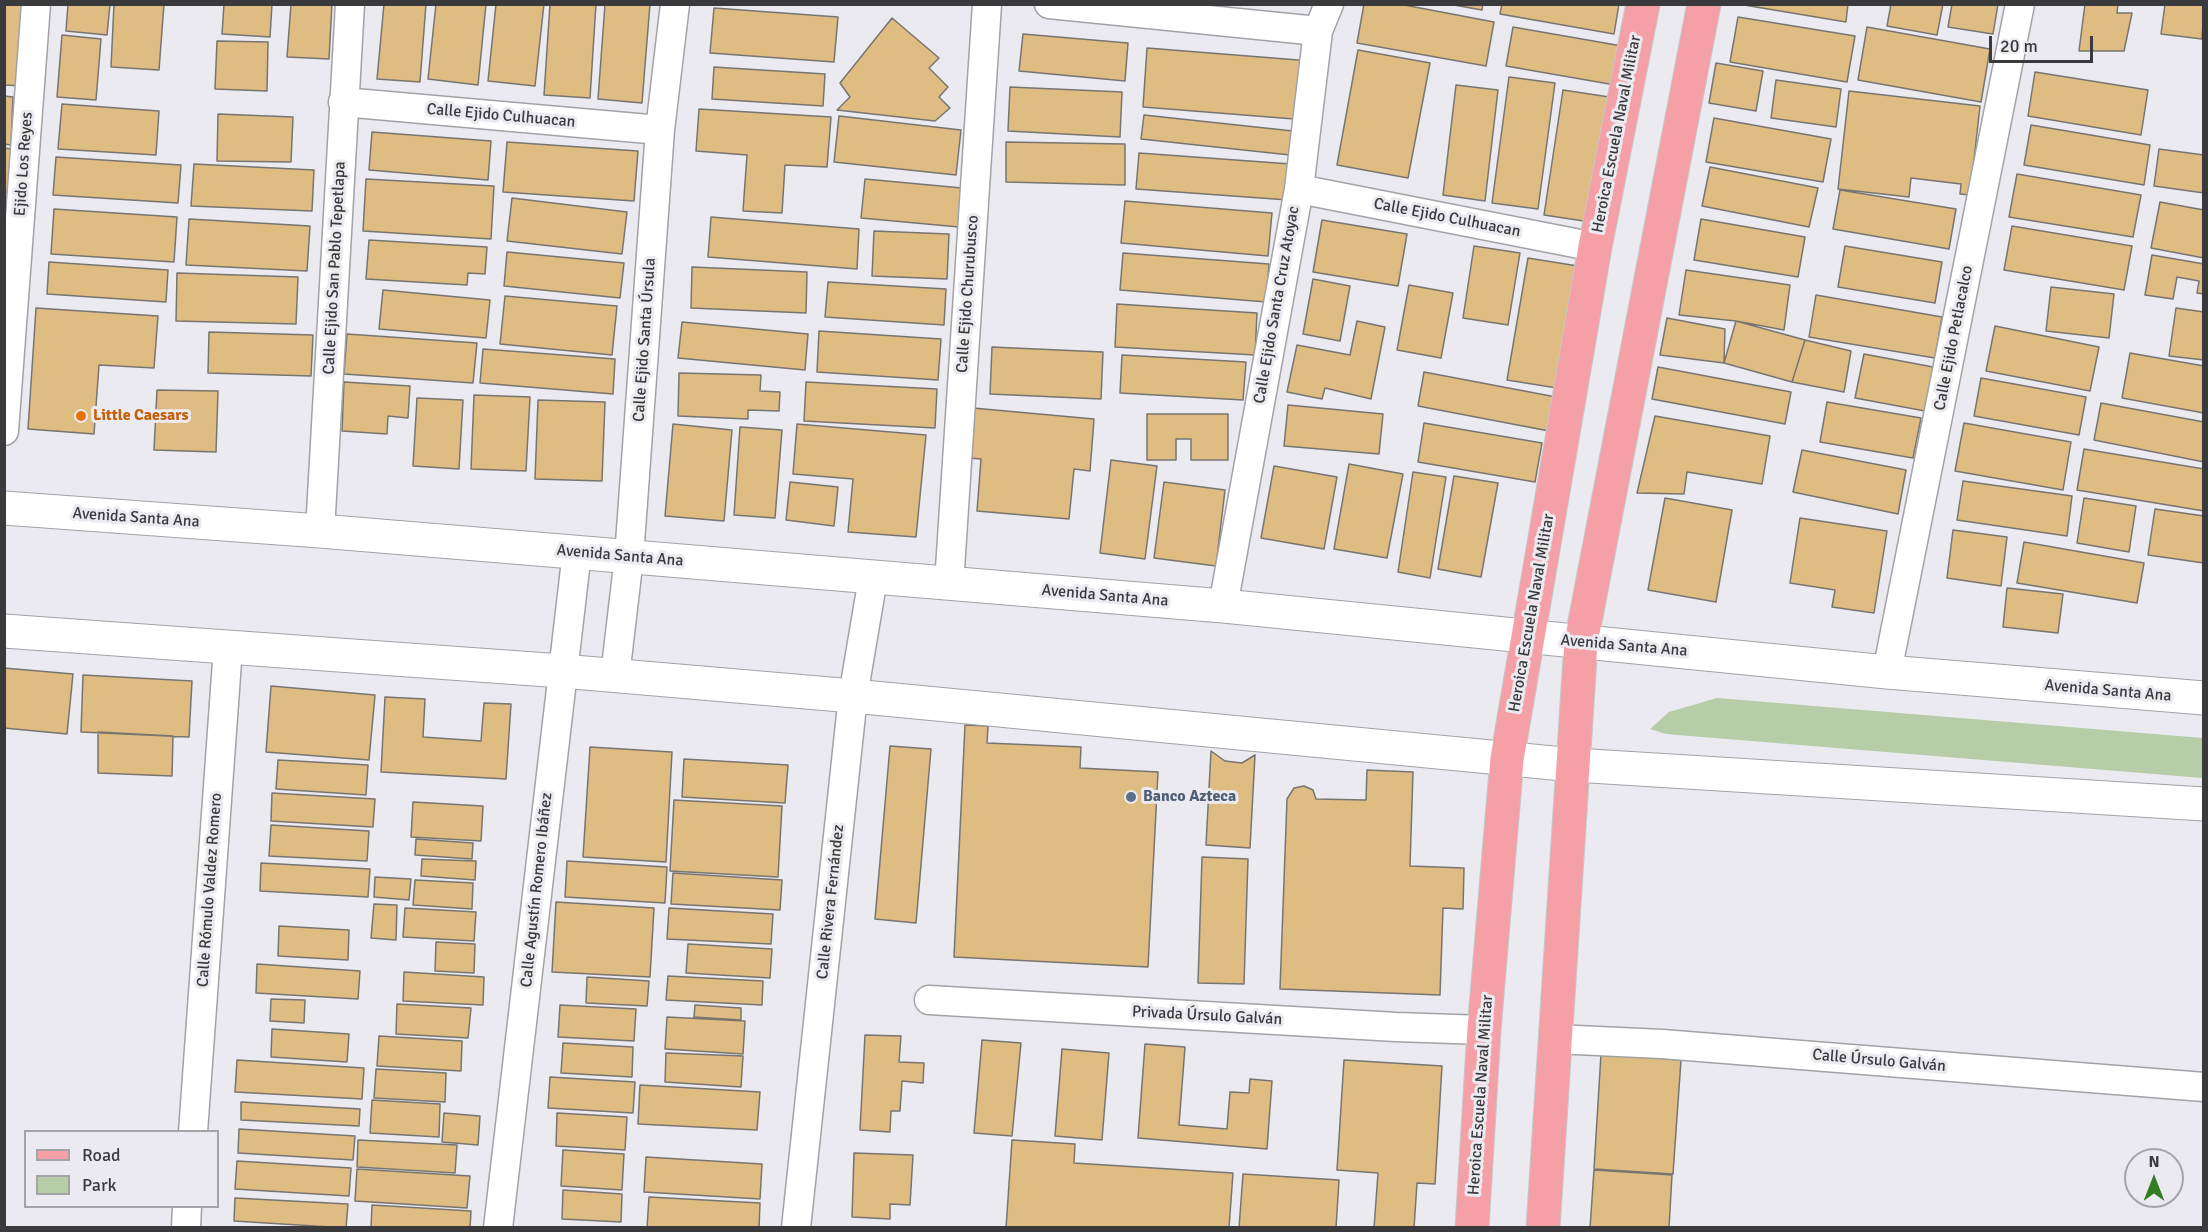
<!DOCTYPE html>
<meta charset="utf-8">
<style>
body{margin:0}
#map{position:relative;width:2208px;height:1232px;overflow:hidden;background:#eaeaf0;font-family:Signika,sans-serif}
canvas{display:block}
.frame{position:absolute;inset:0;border:6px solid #3a3a3d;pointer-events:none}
.legend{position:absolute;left:24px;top:1130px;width:195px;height:78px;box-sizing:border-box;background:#eaeaf0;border:2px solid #a4a4a8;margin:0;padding:8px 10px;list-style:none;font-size:18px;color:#3a3a3d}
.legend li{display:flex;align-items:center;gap:12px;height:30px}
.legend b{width:30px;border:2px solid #a4a4a8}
.north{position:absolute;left:2124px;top:1148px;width:60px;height:60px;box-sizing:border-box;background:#eaeaf0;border:2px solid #a4a4a8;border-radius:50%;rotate:0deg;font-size:16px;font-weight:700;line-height:24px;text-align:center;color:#3a3a3d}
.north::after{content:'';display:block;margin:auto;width:21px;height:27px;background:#327c22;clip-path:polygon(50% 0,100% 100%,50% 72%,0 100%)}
.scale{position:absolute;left:1989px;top:36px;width:104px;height:27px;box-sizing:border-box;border:3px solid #3a3a3d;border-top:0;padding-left:8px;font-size:18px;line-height:21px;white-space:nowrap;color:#3a3a3d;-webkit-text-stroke:4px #eaeaf0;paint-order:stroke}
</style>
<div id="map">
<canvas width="2208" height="1232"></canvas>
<div class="frame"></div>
<ul class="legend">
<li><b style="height:8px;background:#f5a0a7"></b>Road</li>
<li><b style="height:16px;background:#b6cda7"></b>Park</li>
</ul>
<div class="north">N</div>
<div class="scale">20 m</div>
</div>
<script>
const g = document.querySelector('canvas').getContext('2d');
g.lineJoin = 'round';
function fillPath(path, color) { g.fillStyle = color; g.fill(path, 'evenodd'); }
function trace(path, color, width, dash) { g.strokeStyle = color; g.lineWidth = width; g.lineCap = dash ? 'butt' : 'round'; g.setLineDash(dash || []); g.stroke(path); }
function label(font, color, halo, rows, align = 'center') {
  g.font = font + ' Signika,sans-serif'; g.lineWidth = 6; g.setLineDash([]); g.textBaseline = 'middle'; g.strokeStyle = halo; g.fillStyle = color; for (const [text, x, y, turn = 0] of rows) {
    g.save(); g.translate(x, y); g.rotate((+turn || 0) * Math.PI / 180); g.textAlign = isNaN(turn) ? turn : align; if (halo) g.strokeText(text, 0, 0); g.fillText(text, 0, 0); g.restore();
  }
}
const green = new Path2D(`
 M1717,698L2203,738V778L1666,734L1650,729L1669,712Z`);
const building = new Path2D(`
 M4,4H25L22,86L4,85Z
 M68,4H110L107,35L66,31Z
 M114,4H164L159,70L111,67Z
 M224,4H272L270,37L222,34Z
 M291,4H332L329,59L287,57Z
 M384,4H426L420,82L377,79Z
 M436,4H486L478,85L428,79Z
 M496,4H544L535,86L488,81Z
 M550,4H596L590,98L544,95Z
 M605,4H650L642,103L598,99Z
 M1364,4H1399L1494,22L1486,66L1357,43Z
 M1448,4H1483L1482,10Z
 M1502,4H1619L1614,34L1500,14Z
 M1738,4H1848L1846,22Z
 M1891,4H1943L1937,35L1887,26Z
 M1952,4H1998L1993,34L1948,27Z
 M2085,4H2118L2117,13H2132L2124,51H2079Z
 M2165,4H2204L2202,39L2161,34Z
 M714,8L838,17L834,62L710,53Z
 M1738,17L1855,36L1847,82L1730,62Z
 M892,18L939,58L929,68L948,87L939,97L950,108L935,121L837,110L850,97L840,83Z
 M1513,27L1622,46L1615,85L1506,66Z
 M1867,27L1990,49L1981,102L1858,80Z
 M1023,34L1128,43L1125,81L1019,71Z
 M62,35L101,39L96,100L57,97Z
 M217,41L268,42L267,91L215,89Z
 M1147,48L1311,61L1294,119L1143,107Z
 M1358,50L1430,63L1408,178L1337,165Z
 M1716,63L1763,71L1756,111L1709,103Z
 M714,67L825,74L823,106L712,99Z
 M2035,72L2148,90L2141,135L2028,116Z
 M1509,77L1555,83L1538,209L1492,203Z
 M1776,80L1841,89L1836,127L1771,118Z
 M1456,85L1498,90L1485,201L1443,195Z
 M1010,87L1122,92L1120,137L1008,131Z
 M1563,90L1616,98L1597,223L1544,215Z
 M1849,91L1980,106L1970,195L1960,194L1961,184L1911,178L1909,197L1838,189Z
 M4,96L13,97L11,145L4,144Z
 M62,104L159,111L156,155L58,149Z
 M699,109L831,117L827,167L785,165L782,213L743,211L747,155L696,151Z
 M218,114L293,117L291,162L217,161Z
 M1144,115L1293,131L1290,155L1141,139Z
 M839,116L961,130L956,175L834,162Z
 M1714,118L1831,139L1823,182L1706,162Z
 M2031,125L2150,145L2144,185L2024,165Z
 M372,132L491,141L488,180L369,170Z
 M507,142L638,151L634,201L503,192Z
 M1006,142L1125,144V185L1006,182Z
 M4,148L12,149L10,192H4Z
 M2159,149L2204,155V193L2154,186Z
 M1139,153L1291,164L1288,200L1136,189Z
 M56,157L181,165L178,203L53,195Z
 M194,164L314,170L312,211L191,206Z
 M1710,167L1818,188L1809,227L1702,206Z
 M2017,174L2141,195L2133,237L2009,217Z
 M366,179L494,186L491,239L363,231Z
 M865,179L962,188L959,227L861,218Z
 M1840,190L1956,209L1949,249L1833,229Z
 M512,198L627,212L622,254L507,241Z
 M4,199H10L4,247Z
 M1125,201L1272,213L1268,256L1121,243Z
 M2160,202L2204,210V258L2151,248Z
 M54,209L177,217L174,262L51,254Z
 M711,217L859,229L857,269L708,257Z
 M189,219L310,226L307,271L186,265Z
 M1701,219L1805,237L1798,277L1694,260Z
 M1322,220L1407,234L1398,286L1313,272Z
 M2012,226L2132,246L2124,290L2004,270Z
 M874,231L949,234L947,279L872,276Z
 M369,240L487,247L485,274L468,273L467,285L366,279Z
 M1474,246L1520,253L1508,325L1463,318Z
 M1845,246L1942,262L1935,303L1838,287Z
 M507,252L624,263L620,298L504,286Z
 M1123,253L1269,264L1266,302L1120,290Z
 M2152,255L2204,264V294L2197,293L2199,281L2177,277L2173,299L2145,295Z
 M1528,258L1584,267L1563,389L1507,380Z
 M49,262L168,270L166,302L47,294Z
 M692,267L807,272L806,313L691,308Z
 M1686,270L1790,285L1784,330L1736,321L1679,315Z
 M177,273L298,277L296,324L176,321Z
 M1313,279L1350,286L1340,341L1303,334Z
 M828,282L946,289L944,325L825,317Z
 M1409,285L1453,293L1441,358L1397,350Z
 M2051,287L2114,294L2109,338L2046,331Z
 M383,290L490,300L486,338L379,329Z
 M1816,295L1942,317L1935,358L1809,337Z
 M505,296L617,306L612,355L500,344Z
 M1117,304L1257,313L1255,355L1115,347Z
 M36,308L158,316L154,368L99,365L94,434L28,429Z
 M2176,308L2204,312V360L2169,356Z
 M1667,318L1725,329L1724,363L1660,355Z
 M1357,321L1385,327L1371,399L1325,388L1322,399L1287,392L1297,345L1350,355Z
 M1736,321L1805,340L1792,382L1724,363Z
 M682,322L808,334L805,370L678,358Z
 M1995,326L2099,347L2090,391L1986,371Z
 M819,331L941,339L938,380L817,372Z
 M209,332L313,335L311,376L208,373Z
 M347,334L477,343L473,383L344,374Z
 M1805,340L1851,351L1844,392L1792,382Z
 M992,347L1103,352L1101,399L990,394Z
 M483,349L615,359L613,394L480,383Z
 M2130,353L2204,366V413L2122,398Z
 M1864,354L1933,367L1925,411L1855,398Z
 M1122,355L1246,362L1243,400L1120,393Z
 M1658,367L1791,392L1785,424L1652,399Z
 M1424,372L1556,397L1549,431L1418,406Z
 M679,373L761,375L760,391L780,392L779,411L748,410V419L678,416Z
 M1981,378L2086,397L2079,435L1974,416Z
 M344,382L410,386L408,418L388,416L387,434L342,431Z
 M806,382L937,389L935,428L804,421Z
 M157,390L218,391L216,452L154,450Z
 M474,395L530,397L526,471L471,469Z
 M417,398L463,400L459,469L413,466Z
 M538,400L605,402L602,481L535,479Z
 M1827,402L1921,418L1913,458L1820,442Z
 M2101,403L2204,422V462L2094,440Z
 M1288,405L1383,414L1379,454L1284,446Z
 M973,408L1094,419L1090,471L1074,469L1069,519L977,511L981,459L969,458Z
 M1147,414H1228V460H1191V439H1176V460H1147Z
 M1655,416L1770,436L1762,484L1687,472L1684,494L1637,493Z
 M1424,423L1542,443L1535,482L1418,462Z
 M1964,423L2071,442L2063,490L1955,471Z
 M673,424L732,430L724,521L665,516Z
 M797,424L926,435L916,537L848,532L853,479L793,474Z
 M740,427L782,430L775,518L734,515Z
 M2084,449L2204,469V511L2077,490Z
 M1802,450L1906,470L1898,514L1793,492Z
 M1111,460L1157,466L1145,559L1100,553Z
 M1349,464L1403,474L1387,558L1334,549Z
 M1274,466L1337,477L1324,549L1261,538Z
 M1413,472L1446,477L1430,578L1398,572Z
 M1454,476L1498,483L1481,577L1438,569Z
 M1963,481L2072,496L2067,536L1957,520Z
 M790,482L838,487L834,526L786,520Z
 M1164,482L1225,490L1216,566L1154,558Z
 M1665,498L1732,510L1716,602L1648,590Z
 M2084,498L2136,506L2129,552L2077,543Z
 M2155,509L2204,516V563L2148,555Z
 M1800,518L1887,531L1874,613L1832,607L1835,590L1790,583Z
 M1953,530L2007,537L2001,586L1947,578Z
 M2024,542L2144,563L2137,603L2017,583Z
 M2007,588L2063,594L2058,633L2003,627Z
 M4,668L73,674L67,734L4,728Z
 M83,675L192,681L189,737L81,732Z
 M271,686L375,695L369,760L266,752Z
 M385,697L425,699L423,737L481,741L484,703L511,704L506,779L381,772Z
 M965,725L988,726L987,743L1081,747L1080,768L1158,772L1148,967L954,957Z
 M98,732L173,736L172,776L98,773Z
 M890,746L931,749L916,923L875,919Z
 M590,747L672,752L666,862L583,857Z
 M1211,751L1225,761L1242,763L1255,755L1250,848L1206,845Z
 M684,759L788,765L785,803L682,797Z
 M278,760L368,765L366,795L276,789Z
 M1367,770L1413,772L1410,866L1464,868L1463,909L1443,908L1440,995L1280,989L1287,799L1294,788L1304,786L1313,790L1316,799L1366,800Z
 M272,793L375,799L373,827L271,821Z
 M674,800L782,806L778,877L670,871Z
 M413,802L483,806L481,841L411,837Z
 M271,825L369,831L367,861L269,856Z
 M416,839L473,843L472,859L415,855Z
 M1202,857L1248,859L1244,984L1198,983Z
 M422,859L476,861L475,880L421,876Z
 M567,861L667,867L665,903L565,897Z
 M261,863L370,869L368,897L260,891Z
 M673,873L782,880L780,910L671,904Z
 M375,877L411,879L409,900L374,897Z
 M415,880L473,883L472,909L413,905Z
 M556,902L654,908L650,977L552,972Z
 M374,904L397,905L396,940L371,938Z
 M405,908L476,912L474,941L403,937Z
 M669,908L773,914L771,944L667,939Z
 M279,926L349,930L348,960L278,956Z
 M436,942L475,944L474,973L435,971Z
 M688,944L772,949L770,978L686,973Z
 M257,964L360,971L358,999L256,993Z
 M404,972L484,977L483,1005L403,1001Z
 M668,976L763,981L762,1005L666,1000Z
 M587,977L649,981L647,1006L586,1003Z
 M271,999L305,1000L304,1023L270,1021Z
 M397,1004L471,1008L468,1038L396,1034Z
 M560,1005L636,1009L634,1041L558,1037Z
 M695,1005L741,1008V1020L694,1017Z
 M667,1017L745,1021L743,1054L665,1049Z
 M272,1029L349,1034L347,1062L271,1057Z
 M865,1035L901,1036L899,1062L924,1063L923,1083L902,1081L900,1111H891L890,1132L860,1130Z
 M379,1036L462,1041L461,1071L377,1066Z
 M982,1040L1021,1043L1012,1136L974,1133Z
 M563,1043L633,1047L632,1077L561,1073Z
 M1145,1044L1185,1047L1179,1125L1227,1129L1230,1092L1249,1093L1250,1079L1272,1081L1267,1149L1138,1138Z
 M1062,1049L1109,1053L1102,1140L1055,1136Z
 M666,1053L743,1056L741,1087L665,1082Z
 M1601,1054L1681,1060L1673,1174L1594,1169Z
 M237,1060L364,1068L362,1099L235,1092Z
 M1344,1060L1442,1066L1435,1184L1417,1183L1414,1228H1374L1378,1173L1337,1170Z
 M376,1069L446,1073L445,1102L374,1098Z
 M550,1077L635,1082L633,1113L548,1108Z
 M640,1085L760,1092L757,1130L638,1124Z
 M372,1100L440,1104L439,1137L370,1133Z
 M241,1102L360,1109L359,1126L241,1120Z
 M444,1113L480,1116L478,1145L442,1142Z
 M557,1113L627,1117L625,1150L556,1146Z
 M239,1129L355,1136L353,1160L238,1153Z
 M358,1140L457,1145L455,1173L357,1167Z
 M1012,1140L1075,1144L1074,1163L1233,1173L1229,1228H1006Z
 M563,1150L624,1154L622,1190L561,1186Z
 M854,1153L913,1155L910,1205L890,1204V1219L852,1217Z
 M646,1157L762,1164L760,1199L644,1192Z
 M237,1161L351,1168L349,1196L235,1189Z
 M357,1169L470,1176L467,1208L355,1201Z
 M1594,1170L1672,1175L1669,1228H1590Z
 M1243,1174L1339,1180L1336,1228H1239Z
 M563,1190L622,1194L621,1222L562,1219Z
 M649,1197L760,1203L759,1228H647Z
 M235,1198L348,1204L346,1228L234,1221Z
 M372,1205L471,1211L470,1228H371Z`);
const street = new Path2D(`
 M1049,4L1318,31
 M343,102L660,130
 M1299,189L1595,247
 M4,431L36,4
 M320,531L350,4
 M949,584L987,4
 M1223,606L1299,189L1318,31L1329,4
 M1887,672L2020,4
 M615,676L629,557L660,130L675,4
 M929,1000L1396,1027L1484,1030
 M1555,1039L1662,1044L2204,1087
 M193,1132L228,648
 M186,1228L187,1206
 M498,1228L577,552
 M796,1228L853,696L873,578`);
const secondary = new Path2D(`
 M4,508L320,531L1223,606L1887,672L2204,698
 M4,631L562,671L853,696L1574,765L2204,804`);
const primary = new Path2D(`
 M1472,1228L1484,1030L1507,759L1595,247L1643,4
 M1543,1228L1581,642L1704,4`);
const markers = [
 [81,416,6,"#e8710a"],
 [1131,797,6,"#5c6f8a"]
];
const streetNames = [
 ["Calle Ejido Culhuacan",501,116,5],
 ["Heroica Escuela Naval Militar",1617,134,-79],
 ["Ejido Los Reyes",24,164,-86],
 ["Calle Ejido Culhuacan",1447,218,11],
 ["Calle Ejido San Pablo Tepetlapa",335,268,-87],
 ["Calle Ejido Churubusco",968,294,-86],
 ["Calle Ejido Santa Cruz Atoyac",1277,305,-80],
 ["Calle Ejido Petlacalco",1954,338,-79],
 ["Calle Ejido Santa Úrsula",645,340,-86],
 ["Avenida Santa Ana",136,518,4],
 ["Avenida Santa Ana",620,556,5],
 ["Avenida Santa Ana",1105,596,5],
 ["Heroica Escuela Naval Militar",1532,613,-80],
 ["Avenida Santa Ana",1624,646,5],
 ["Avenida Santa Ana",2108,691,5],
 ["Calle Rómulo Valdez Romero",210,890,-86],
 ["Calle Agustín Romero Ibáñez",537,890,-84],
 ["Calle Rivera Fernández",831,902,-84],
 ["Privada Úrsulo Galván",1207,1016,3],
 ["Calle Úrsulo Galván",1879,1061,5],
 ["Heroica Escuela Naval Militar",1481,1095,-86]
];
const foodNames = [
 ["Little Caesars",93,416]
];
const serviceNames = [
 ["Banco Azteca",1143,797]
];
fillPath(green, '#b6cda7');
fillPath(building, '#debc82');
trace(building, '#787571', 1.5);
trace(street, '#a2a2a7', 31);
trace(secondary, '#a2a2a7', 35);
trace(primary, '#c8c8c9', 35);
trace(street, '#fff', 28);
trace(secondary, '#fff', 33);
trace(primary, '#f5a0a7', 33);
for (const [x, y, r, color] of markers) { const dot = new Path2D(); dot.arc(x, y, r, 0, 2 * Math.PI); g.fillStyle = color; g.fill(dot); trace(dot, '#eaeaf0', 2); }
label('16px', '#3a3a3d', '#eaeaf0', streetNames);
label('bold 16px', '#c56008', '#eaeaf0', foodNames, 'left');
label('bold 16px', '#4e5e75', '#eaeaf0', serviceNames, 'left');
</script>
